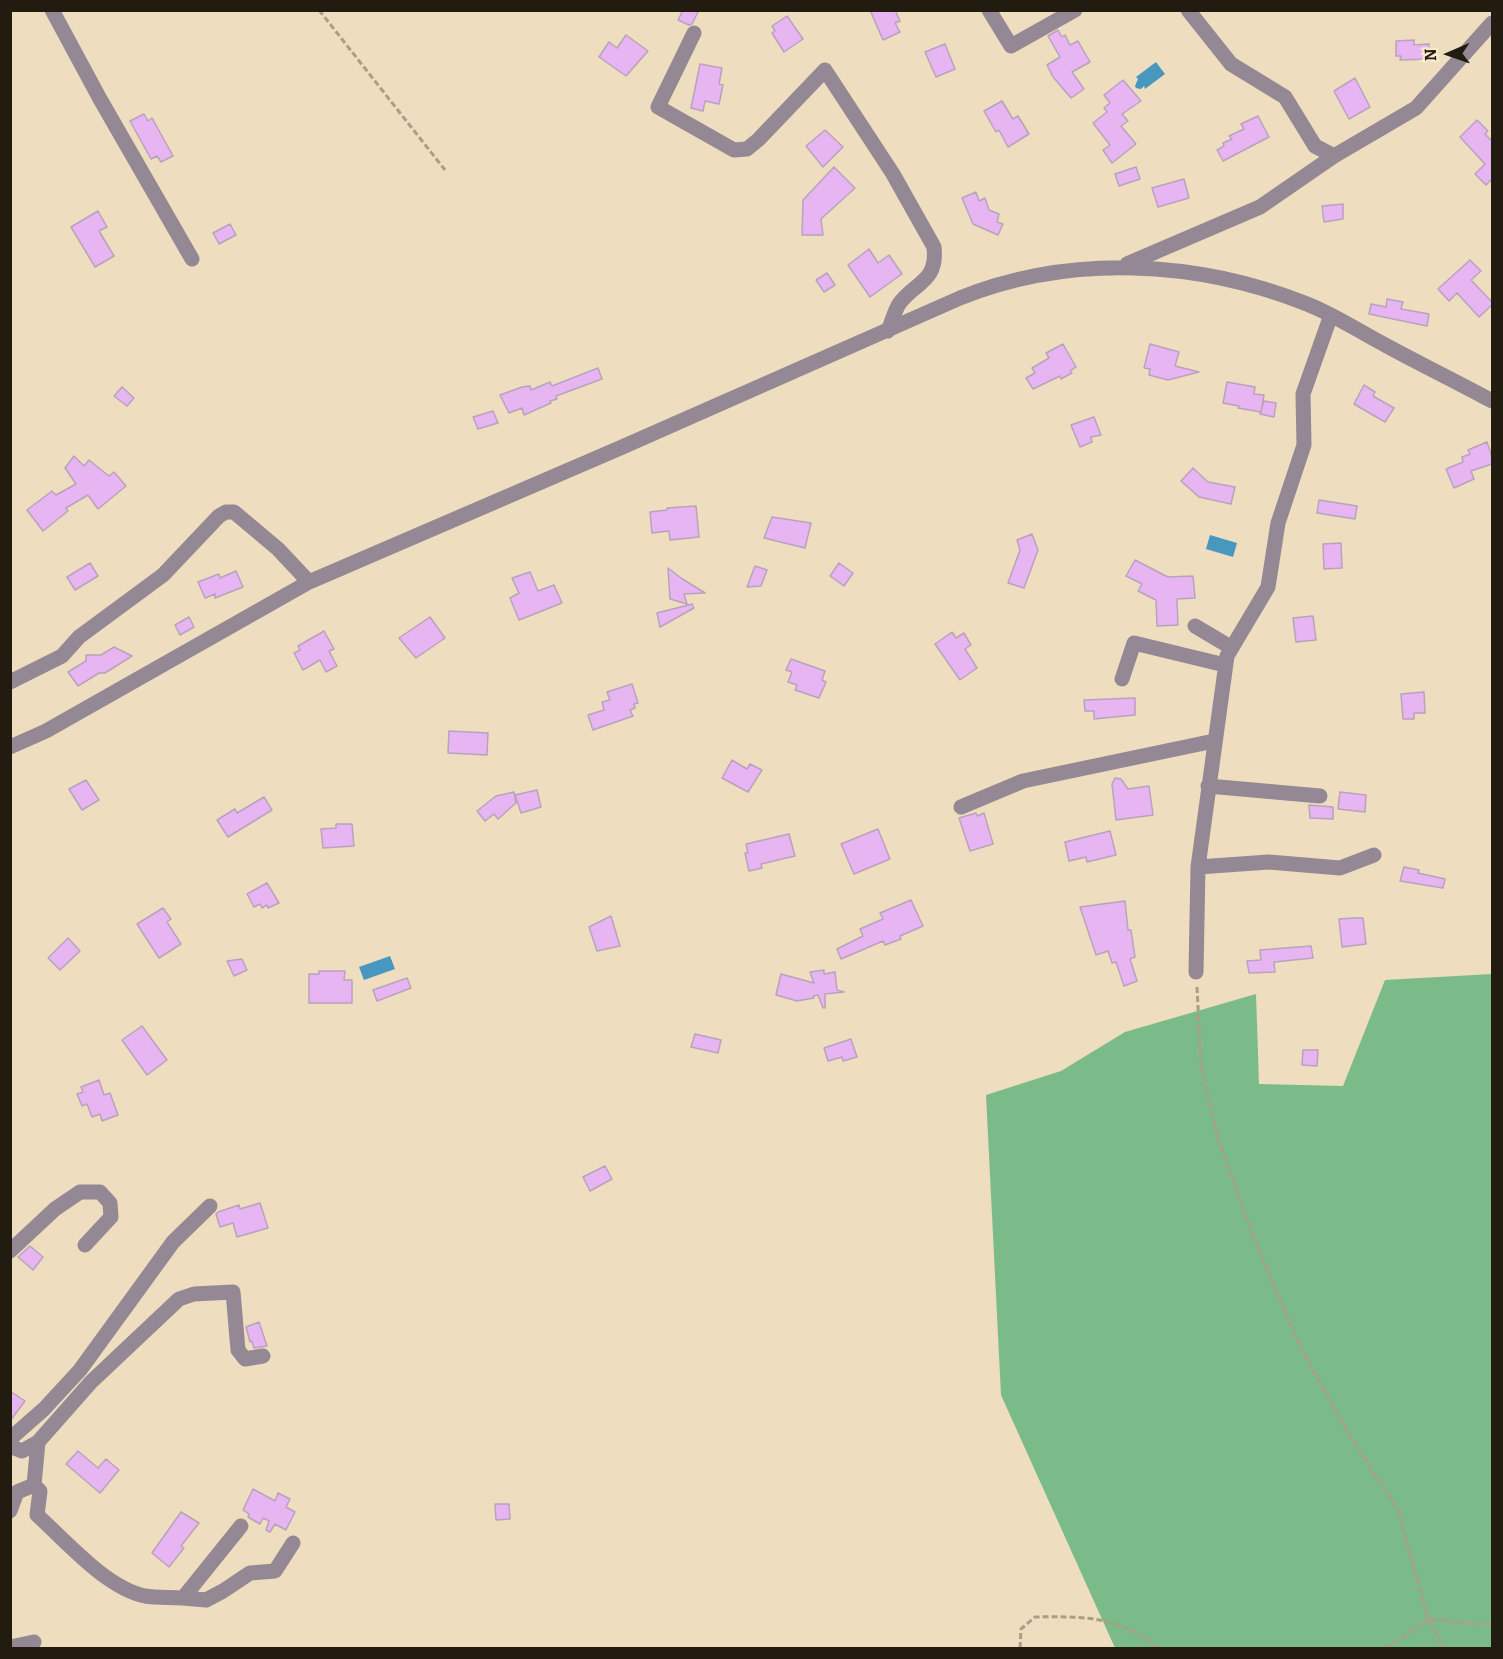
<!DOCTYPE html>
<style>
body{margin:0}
#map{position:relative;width:1503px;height:1659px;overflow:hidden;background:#eeddbf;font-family:Bitter,serif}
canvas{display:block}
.frame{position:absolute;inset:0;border:12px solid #211b10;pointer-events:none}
.north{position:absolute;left:1419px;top:24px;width:60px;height:60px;-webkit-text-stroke:4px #fceacc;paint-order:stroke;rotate:268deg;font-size:16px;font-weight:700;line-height:24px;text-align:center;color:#211b10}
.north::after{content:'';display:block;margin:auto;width:21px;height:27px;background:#211b10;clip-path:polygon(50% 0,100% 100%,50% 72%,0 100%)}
</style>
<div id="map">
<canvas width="1503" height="1659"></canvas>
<div class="frame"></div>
<div class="north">N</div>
</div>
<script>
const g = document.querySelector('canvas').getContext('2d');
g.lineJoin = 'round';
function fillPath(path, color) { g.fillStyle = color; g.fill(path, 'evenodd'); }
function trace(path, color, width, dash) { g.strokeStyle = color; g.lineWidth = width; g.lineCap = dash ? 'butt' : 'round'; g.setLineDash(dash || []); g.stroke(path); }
const forest = new Path2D(`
 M1492,974V1648H1115L1001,1395L986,1095L1061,1071L1125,1032L1256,994L1259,1084L1343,1086L1385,980Z`);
const water = new Path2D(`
 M1156,62L1165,74L1145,89L1144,86L1141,89L1136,88L1135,86L1138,79L1136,77Z
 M1210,535L1237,543L1233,557L1206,549Z
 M390,956L395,969L364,980L359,967Z`);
const building = new Path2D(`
 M683,10H699L692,24L689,25L678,20Z
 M870,10H895L900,21L895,23L900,32L883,40Z
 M787,16L803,39L784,52L772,33L775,31L772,26Z
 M1058,30L1062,37L1065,35L1070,45L1078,41L1090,62L1072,72L1084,89L1071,98L1053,77L1047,65L1060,57L1048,36Z
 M626,35L648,51L626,76L599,57L609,42L617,48Z
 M1414,40V45L1429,44V59L1400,60L1401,56H1396V41Z
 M945,44L955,69L936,77L925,52Z
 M700,64L722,68L719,84L723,85L719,104L705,101L703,111L691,108Z
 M1355,78L1370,107L1349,119L1334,91Z
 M1123,80L1141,101L1122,114L1128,121L1121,126L1136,144L1112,163L1103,150L1110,145L1093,123L1107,112L1104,108L1110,103L1104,95Z
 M1002,101L1013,119L1018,116L1029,134L1008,147L999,130L996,132L984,111Z
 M144,114L148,121L152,118L173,156L161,162L157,156L151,159L130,121Z
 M1258,116L1269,137L1223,161L1217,150L1224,146L1223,143L1232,139L1229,136L1244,129L1241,124Z
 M1477,120L1488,131L1485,134L1492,141V179L1486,185L1475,174L1485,164L1460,137Z
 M825,130L843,147L823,167L806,146Z
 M834,167L855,188L821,219L823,235H802L803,200Z
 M1136,167L1140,179L1119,186L1115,174Z
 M1184,179L1189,198L1158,207L1152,188Z
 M976,192L979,201L985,198L989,210L999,214L997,222L1003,224L998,235L973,224L962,198Z
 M1343,204V219L1324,222L1322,206Z
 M98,211L107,227L99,231L114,256L95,267L71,227Z
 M230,224L236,235L219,244L213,233Z
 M869,249L878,263L889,255L902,274L870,297L848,265Z
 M1470,260L1481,271L1471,280L1492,302V305L1479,317L1457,293L1449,301L1438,289Z
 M827,273L835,285L824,292L816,280Z
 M1387,299L1403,302L1401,309L1429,314L1427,326L1369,314L1371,304L1386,307Z
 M1063,344L1076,367L1070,371L1072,373L1061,379L1060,376L1033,389L1026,378L1035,373L1032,368L1049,358L1046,353Z
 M1150,344L1179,352L1175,366L1199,372L1168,380L1149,375L1150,369L1144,368Z
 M598,368L602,379L556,396L557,399L550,401L551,403L524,415L522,408L509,413L500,395L522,387L530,386L531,390L550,382L552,386Z
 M1227,382L1255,387L1254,394L1264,395L1261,412L1238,408L1239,406L1223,403Z
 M1364,385L1375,392L1373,396L1394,408L1385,422L1354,404Z
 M122,387L134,398L127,406L114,396Z
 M1264,401L1276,403L1274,417L1260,414Z
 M493,411L498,423L478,429L473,417Z
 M1094,417L1101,435L1091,437L1092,442L1080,447L1071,425Z
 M1487,442L1492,457V464L1471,471L1474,479L1454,488L1446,469L1463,462L1462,457L1470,454L1468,450Z
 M74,456L84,466L89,460L109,476L114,472L126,486L98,509L88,495L66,508L68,511L43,531L27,510L52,491L56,495L76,484L65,468Z
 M1193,468L1208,482L1235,487L1231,504L1199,497L1181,481Z
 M1319,500L1357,506L1355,519L1317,513Z
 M696,506L699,537L670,540L669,531L652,533L650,512L667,510V508Z
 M772,517L811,523L805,548L764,538Z
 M1032,534L1038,550L1024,588L1008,583L1020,550L1017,540Z
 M1341,543L1342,568L1324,569L1323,544Z
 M1135,560L1168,577L1193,576L1195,598L1177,599L1178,625L1157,626L1156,600L1138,591L1142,584L1126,576Z
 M90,563L98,576L75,590L67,577Z
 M839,563L853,573L844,586L830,576Z
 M755,566L767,570L761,586L747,587Z
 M668,568L681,578L705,593L684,594L687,604L670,599Z
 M236,571L243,587L215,598V594L205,598L198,582L219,574L220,578Z
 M530,572L538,591L554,585L562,603L519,620L510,598L519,593L512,578Z
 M692,604L694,608L660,627L657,613Z
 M1313,616L1316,640L1296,642L1293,618Z
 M189,617L194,627L180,635L175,625Z
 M430,617L445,638L416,658L399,638Z
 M324,631L334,649L329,651L337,666L326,672L320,660L303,670L294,653L300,650L298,646Z
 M952,632L956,638L964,633L971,645L965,649L977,668L960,680L935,644Z
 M114,647L132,656L105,673H99L78,686L68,672L86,661V655H101Z
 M791,659L825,671L822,680L826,682L819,698L795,690L797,685L788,682L792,672L786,670Z
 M632,684L638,703L634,704L635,708L630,710L633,716L593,730L588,715L604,710L602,702L610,700L607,692Z
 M1424,692L1425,713H1414V719H1403L1401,694Z
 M1135,698V715L1094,719V711H1085L1084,700Z
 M449,731L488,733L487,755L448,753Z
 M732,760L747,769L750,764L762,770L748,792L722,778Z
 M1115,778L1121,779L1128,789L1149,786L1153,815L1116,820L1112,784Z
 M86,780L99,800L82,810L69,789Z
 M537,790L541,807L521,813L515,795Z
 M514,792L516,803L498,819L494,814L485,821L477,811L496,796Z
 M1340,792L1366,795L1365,812L1338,809Z
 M264,797L272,810L228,837L217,820L235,809L237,813Z
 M1309,805L1333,807V819L1310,818Z
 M976,813L977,816L984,813L993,844L970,851L959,818Z
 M336,824H352L354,846L323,848L321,829L336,828Z
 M878,829L890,859L854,874L841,844Z
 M1110,831L1116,855L1087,862L1086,857L1069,861L1065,842Z
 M789,834L795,856L761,864L762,868L749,871L745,853H748L746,844Z
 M1404,867L1419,870L1418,873L1445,879L1443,888L1400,881Z
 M267,883L279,903L268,908L267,905L262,908L260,904L254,907L247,894Z
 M911,900L923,926L900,936L901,939L885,945L883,941L841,959L837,949L863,936L860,929L883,919L880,913Z
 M1125,901L1128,930H1131L1135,957L1130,959L1137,981L1124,986L1116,962L1112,963L1108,951L1096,955L1080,907Z
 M163,908L171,919L167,922L181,944L159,958L137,924Z
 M611,916L620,946L597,951L589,927Z
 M1353,918H1363L1366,944L1342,947L1339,919Z
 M68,938L80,951L60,970L48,958Z
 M1311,946L1313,958L1274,962L1275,972L1249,973L1247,961L1261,960L1260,950Z
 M242,959L247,970L234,976L227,961Z
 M824,970V974L835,972L837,990L844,992L825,994V1008H823L818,995L813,996L814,998L797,1001L776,995L781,974L814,983L810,972Z
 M319,971H345L344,980H352V1003H309V974H319Z
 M407,978L411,988L377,1001L373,990Z
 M142,1026L167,1060L147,1075L122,1040Z
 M695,1034L721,1040L718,1053L691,1047Z
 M851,1039L857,1057L843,1061L842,1057L828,1061L824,1048Z
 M1303,1050H1318L1317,1066L1302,1065Z
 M99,1080L104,1095L110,1093L118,1115L102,1121L100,1114L92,1117L87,1104L82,1106L77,1094L83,1092L81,1087Z
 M605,1166L612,1179L590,1191L583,1177Z
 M260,1203L268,1228L237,1237L233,1223L220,1227L216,1214L218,1212L239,1205L240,1209Z
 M30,1246L43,1257L33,1270L18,1257Z
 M259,1322L267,1346L254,1348L252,1341L250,1342L246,1327Z
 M10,1391L25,1401L10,1421Z
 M78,1451L98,1468L106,1459L119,1470L100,1493L66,1464Z
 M253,1489L275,1501L278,1493L290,1499L286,1507L295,1512L286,1530L275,1524L270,1532L266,1530L269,1521L263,1518L260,1524L248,1517L249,1514L243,1510Z
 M495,1504H509L510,1519L496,1520Z
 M181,1512L199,1523L181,1546L184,1548L169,1567L152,1553Z`);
const path = new Path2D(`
 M319,10L445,170
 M1197,987L1201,1066L1219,1142L1253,1235L1300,1347L1347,1431L1398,1510L1428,1619L1444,1648
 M1020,1648L1021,1629L1035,1617C1079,1616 1123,1616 1157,1648
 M1386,1648L1428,1619L1485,1625L1492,1624`);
const minor = new Path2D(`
 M52,10L100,99L192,259
 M989,10L1011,46L1075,10
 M1188,10L1231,64L1285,97L1315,146L1334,156
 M694,33L658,107L734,150L747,149L758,140L825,70L893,174L934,247C938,283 914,282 899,304C894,312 892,322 888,331
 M1127,264L1260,207L1334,156L1416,108L1492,23
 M1195,626L1232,648
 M1122,679L1134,643L1225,665
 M10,682L62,656L79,637L163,575L219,516L226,512H234L278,549L309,582
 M10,747L46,731L309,582L620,448L960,298C1070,254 1197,260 1307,304C1335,315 1360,332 1387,346C1422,365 1457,382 1492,401
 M1208,786L1320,796
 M961,807L1023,781L1214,741
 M1198,867L1269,862L1340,868L1374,855
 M1196,972L1198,867L1227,656L1268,587L1278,523L1304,445L1303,394L1331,315
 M210,1206L173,1242L80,1370L44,1409L11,1438L12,1447L22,1451L38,1442L34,1485L40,1491L37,1515C66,1541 106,1588 145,1596C157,1598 171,1597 183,1598L241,1526
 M10,1251L55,1209L80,1192H100L110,1203L111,1217L85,1245
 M38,1442L91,1382L179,1299L194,1294L233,1292L238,1350L245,1359L263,1356
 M10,1511L17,1492L34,1485
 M183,1598L206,1600L223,1591L250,1573L275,1571L293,1543
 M10,1647L34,1642`);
fillPath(forest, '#7bbb89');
fillPath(water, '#4797bf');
fillPath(building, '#e7b5f2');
trace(building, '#b8a3bd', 1.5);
trace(path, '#ab9e86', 3, [6, 3]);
trace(minor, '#938893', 15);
</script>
